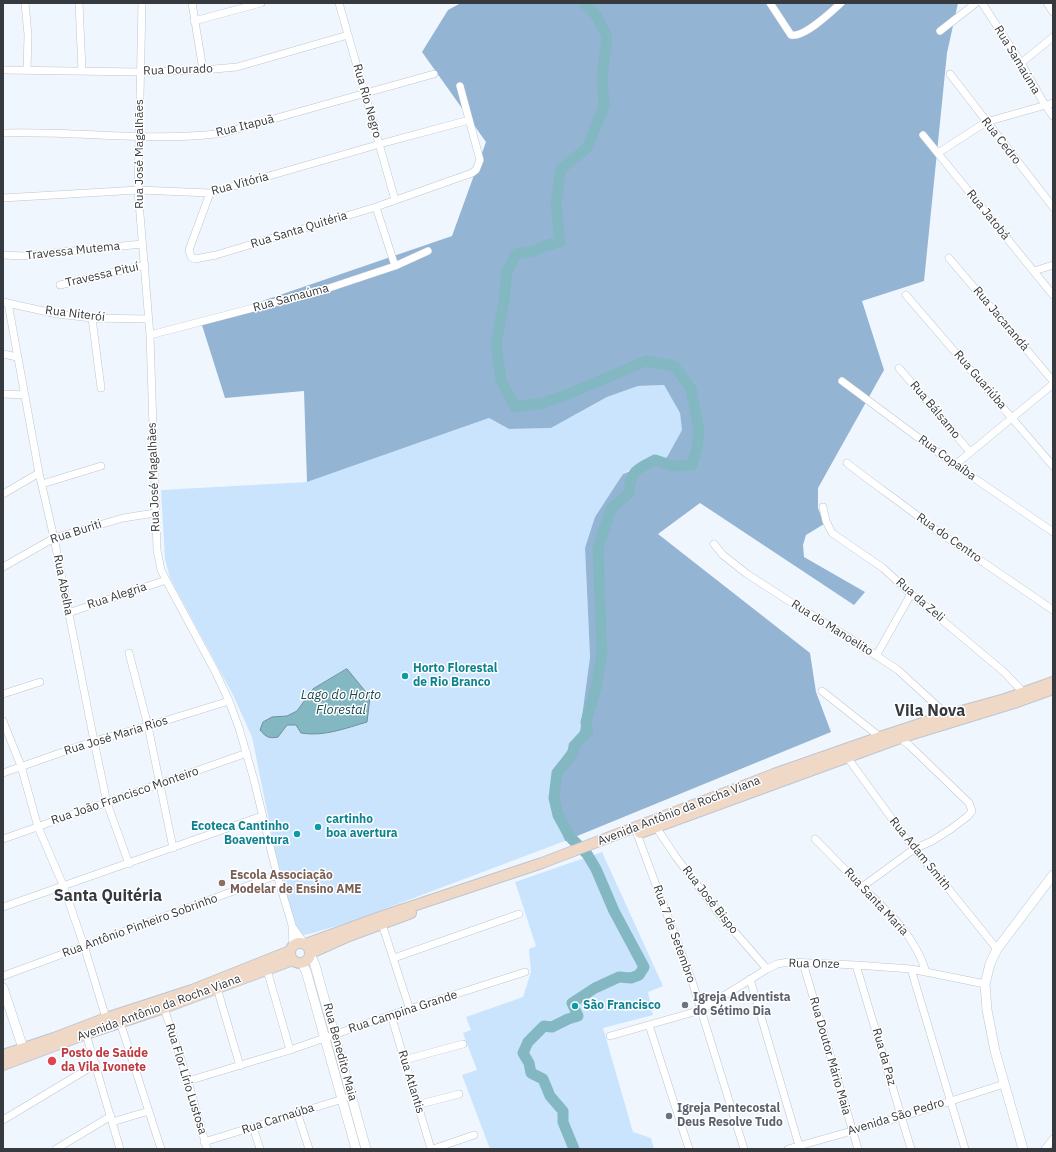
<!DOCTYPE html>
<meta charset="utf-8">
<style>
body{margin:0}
#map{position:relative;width:1056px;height:1152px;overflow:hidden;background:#eff6fe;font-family:"IBM Plex Sans",sans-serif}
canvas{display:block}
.frame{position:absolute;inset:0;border:4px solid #36393d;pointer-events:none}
</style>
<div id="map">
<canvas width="1056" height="1152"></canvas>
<div class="frame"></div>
</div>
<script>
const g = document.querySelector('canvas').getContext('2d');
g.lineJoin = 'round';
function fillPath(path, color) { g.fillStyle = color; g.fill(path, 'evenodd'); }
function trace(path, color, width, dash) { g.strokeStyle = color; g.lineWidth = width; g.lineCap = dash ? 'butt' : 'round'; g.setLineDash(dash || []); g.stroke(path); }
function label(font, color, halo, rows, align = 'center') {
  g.font = font + ' "IBM Plex Sans",sans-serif'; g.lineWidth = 3; g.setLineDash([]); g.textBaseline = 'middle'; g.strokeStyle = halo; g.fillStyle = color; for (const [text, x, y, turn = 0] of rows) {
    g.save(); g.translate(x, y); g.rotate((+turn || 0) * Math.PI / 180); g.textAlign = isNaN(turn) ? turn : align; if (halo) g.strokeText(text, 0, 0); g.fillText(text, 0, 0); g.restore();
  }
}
const green = new Path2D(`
 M664,385L680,413L682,430L667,457H652L623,474L585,548L590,657L580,731L553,772L565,841L350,922L309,934L303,935L296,932L277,860L252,737L233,695L170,578L165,559L161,490L307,482L489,418L509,429L551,428L607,397L638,386Z
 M602,852L663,986L648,992L653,1015L603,1028L633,1132L651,1138L654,1149H490L462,1075L477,1070L463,1033L471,1030L466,1017L523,997L531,972L529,949L536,946L515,882Z`);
const forest = new Path2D(`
 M461,3H958L947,53L924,281L862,301L884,370L818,488V508L824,524L806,535L803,545L804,557L865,592L854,605L700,503L658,534L810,653L816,692L831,732L565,841L551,799L553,772L580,731L590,657L585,548L595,517L623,474L667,457L682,430L680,413L664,385L638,386L607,397L551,428L509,429L489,418L307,482L304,391L225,398L201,322L452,236L486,142L422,52L448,10Z`);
const water = new Path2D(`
 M347,669L370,697L367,722C346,728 324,737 301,733L296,725H287L278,737C269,739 266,737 260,730L263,722L272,717L287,716L297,711L313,689Z`);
const river = new Path2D(`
 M574,1149L563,1122V1111L550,1096L543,1079L531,1073L529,1063L523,1053L528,1042L544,1026L552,1027L568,1019L578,1016L572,1003L595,988L619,977L631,978L639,975L644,967L614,911L596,869L587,854L570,837L558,815L554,798L557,773L573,753L574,746L588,731L586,722L596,687L602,655L598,548L611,509L629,493C630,471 637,469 655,460L673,466L692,465L697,448L699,430L691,389L674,366L646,361L566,395L543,403L515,407L501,380L496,344L504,301L507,272L516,254L535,251L544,246L560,242L556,203L561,169L587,148L604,106L602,77L607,37L596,15L584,3`);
const minor = new Path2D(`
 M25,3L28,35L27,70
 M79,3L82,71
 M142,3L138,190L150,335L157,550L161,570L166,580L215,671L229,701L239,728L254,780L277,875L292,925L293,946
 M192,3L203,70
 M339,3L395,200
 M770,3L791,35C804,38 831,12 841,3
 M982,3L1021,63L1045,105L1053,116
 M1047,3L1053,12
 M194,21L261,3
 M940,31L976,3
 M1021,63L1053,37
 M3,70L140,72L203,70L237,67L348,35
 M950,74L1053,207
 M3,133C76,130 150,143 223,133L434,74
 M923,135L1053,295
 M938,153L986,122L1053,103
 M210,193L189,250L191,257L195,259L216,255L376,207L472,173L476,170L480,160L460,86
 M3,198L138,190L210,193L380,144L469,120
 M376,207L395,266
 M3,255L23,256L142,244
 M949,258L1053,381
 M1034,271L1053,265
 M60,285L145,265
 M906,295L1053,466
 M3,302L57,314L92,318L148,319
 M8,303L39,473L54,538L94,741L107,803L129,864
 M92,318L101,388
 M150,335L326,289L395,266L428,251
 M3,354L17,357
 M899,368L970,452
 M842,381L955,465L1053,532
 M3,394L25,395
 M847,463C874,485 904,504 930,526L1053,610
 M955,465L1053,384
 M42,484L101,466
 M3,494L39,473
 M823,507L826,521L832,533L883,568L911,594L1004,672L1023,692
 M714,544L723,555L747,574L792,603L851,639L898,670L947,715
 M3,567L54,538L123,518L155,513
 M68,613L166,580
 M129,653L148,726L173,848
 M876,656L911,594
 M822,691L880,737
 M3,694L40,682
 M3,721L21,766L38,827L63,885L84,946L106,1018
 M847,757L914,849L943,882L997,949
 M3,773L94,741L148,726L229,701
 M656,827L676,857L720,915L767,969
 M637,834L692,981L744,1149
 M3,839L247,753
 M815,839C831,855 846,871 862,887C889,912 915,936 926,972
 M862,887L914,849L932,841L951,829L968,816L972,811L969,803L910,746L900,738
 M3,907L262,816
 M382,924L410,1010
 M292,926L304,943
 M394,958L519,914
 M803,963L858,1149
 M856,965L911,1149
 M911,969L965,1149
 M267,970L290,1050
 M3,976L277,875
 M750,979L800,1149
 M217,988L240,1066
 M164,1008L188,1081L207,1149
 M391,1015L431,1149
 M120,1022L161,1149
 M649,1025L689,1149
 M86,1034L120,1149
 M610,1036L701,1010L767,969L777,964L789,962L856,965L911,969L985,984
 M404,1060L463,1044
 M188,1081L290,1050L391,1015L525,972
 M417,1105L459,1094
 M297,1112L309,1149
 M3,1120L96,1064
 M112,1122L149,1111
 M253,1127L260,1149
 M204,1142L346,1098
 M56,1149L111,1116
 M433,1149L474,1135
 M788,1149L901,1117L1004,1084
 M1045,1149L1053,1139`);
const tertiary = new Path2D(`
 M311,956L315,965L366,1149
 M302,963L306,971L356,1149
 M3,988L23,1048
 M1023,1149L995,1051L987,1010L985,984L990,964L997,949L1053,875`);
const secondary = new Path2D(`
 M640,833L900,738L1014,703L1053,689
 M290 953a10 10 0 1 1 20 0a10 10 0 1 1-20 0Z
 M306,944L383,916L542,863L774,774L880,737L947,715L1005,699L1053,682
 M311,953L349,936L411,913
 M3,1055L54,1038L106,1018L192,990L290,951
 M3,1065L86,1034L164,1008L293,960`);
const markers = [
 [405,676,4,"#0f9aa8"],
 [318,827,4,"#0f9aa8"],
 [297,834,4,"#0f9aa8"],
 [222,883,4,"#8d6e63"],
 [685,1005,4,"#6b7280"],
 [575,1006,4,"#0f9aa8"],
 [52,1061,5,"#e0444e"],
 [669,1116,4,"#6b7280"]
];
const streetNames = [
 ["Rua Samaúma",1017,60,59],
 ["Rua Dourado",178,70,-2],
 ["Rua Rio Negro",367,101,74],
 ["Rua Itapuã",245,126,-14],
 ["Rua Cedro",1001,141,52],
 ["Rua José Magalhães",140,154,-90],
 ["Rua Vitória",240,184,-15],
 ["Rua Jatobá",988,215,51],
 ["Rua Santa Quitéria",299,230,-17],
 ["Travessa Mutema",73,251,-6],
 ["Travessa Pituí",102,275,-13],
 ["Rua Samaúma",291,298,-15],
 ["Rua Niterói",75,314,7],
 ["Rua Jacarandá",1001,319,50],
 ["Rua Guariúba",980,380,49],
 ["Rua Bálsamo",935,410,50],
 ["Rua Copaíba",947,458,36],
 ["Rua José Magalhães",154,477,-92],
 ["Rua Buriti",76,532,-18],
 ["Rua do Centro",949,538,35],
 ["Rua Abelha",63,585,79],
 ["Rua Alegria",117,596,-18],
 ["Rua da Zeli",920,600,41],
 ["Rua do Manoelito",832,628,32],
 ["Rua José Maria Rios",116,736,-17],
 ["Rua João Francisco Monteiro",125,796,-19],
 ["Avenida Antônio da Rocha Viana",679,811,-21],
 ["Rua Adam Smith",920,854,51],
 ["Rua José Bispo",710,900,52],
 ["Rua Santa Maria",876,902,47],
 ["Rua Antônio Pinheiro Sobrinho",140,926,-20],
 ["Rua 7 de Setembro",674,934,70],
 ["Rua Onze",814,964,1],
 ["Avenida Antônio da Rocha Viana",159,1008,-20],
 ["Rua Campina Grande",403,1012,-18],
 ["Rua Benedito Maia",340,1052,75],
 ["Rua Doutor Mário Maia",830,1056,74],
 ["Rua da Paz",884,1057,74],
 ["Rua Flor Lírio Lustosa",186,1079,73],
 ["Rua Atlantis",411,1082,73],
 ["Avenida São Pedro",896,1117,-17],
 ["Rua Carnaúba",278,1119,-18]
];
const cultureNames = [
 ["Horto Florestal",413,669],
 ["de Rio Branco",413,683],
 ["cartinho",326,820],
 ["boa avertura",326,834],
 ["Ecoteca Cantinho",289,827,"right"],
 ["Boaventura",289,841,"right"],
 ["São Francisco",583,1006]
];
const educationNames = [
 ["Escola Associação",230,876],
 ["Modelar de Ensino AME",230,890]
];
const worshipNames = [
 ["Igreja Adventista",693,998],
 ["do Sétimo Dia",693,1012],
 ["Igreja Pentecostal",677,1109],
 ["Deus Resolve Tudo",677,1123]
];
const healthNames = [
 ["Posto de Saúde",61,1054],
 ["da Vila Ivonete",61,1068]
];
const waterNames = [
 ["Lago do Horto",341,695],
 ["Florestal",341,710]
];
const districtNames = [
 ["Vila Nova",930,711],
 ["Santa Quitéria",108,896]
];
fillPath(green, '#cbe4fe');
fillPath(forest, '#94b4d3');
fillPath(water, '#83b8c2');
trace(water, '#6c929a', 1);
trace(river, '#83b8c2', 11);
trace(minor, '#bdc6d0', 8);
trace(tertiary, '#bdc6d0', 10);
trace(secondary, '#bdc6d0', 12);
trace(minor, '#fff', 7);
trace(tertiary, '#fff', 9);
trace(secondary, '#f0d8c7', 10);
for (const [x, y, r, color] of markers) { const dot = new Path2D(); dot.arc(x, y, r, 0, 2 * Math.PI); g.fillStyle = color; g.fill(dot); trace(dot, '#fff', 1.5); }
label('12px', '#36393d', '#fff', streetNames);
label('bold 12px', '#0d838f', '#fff', cultureNames, 'left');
label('bold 12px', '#785e54', '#fff', educationNames, 'left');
label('bold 12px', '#5b616d', '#fff', worshipNames, 'left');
label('bold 12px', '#be3a42', '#fff', healthNames, 'left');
label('italic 13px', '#1a4a52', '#fff', waterNames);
label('bold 16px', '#36393d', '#fff', districtNames);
</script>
